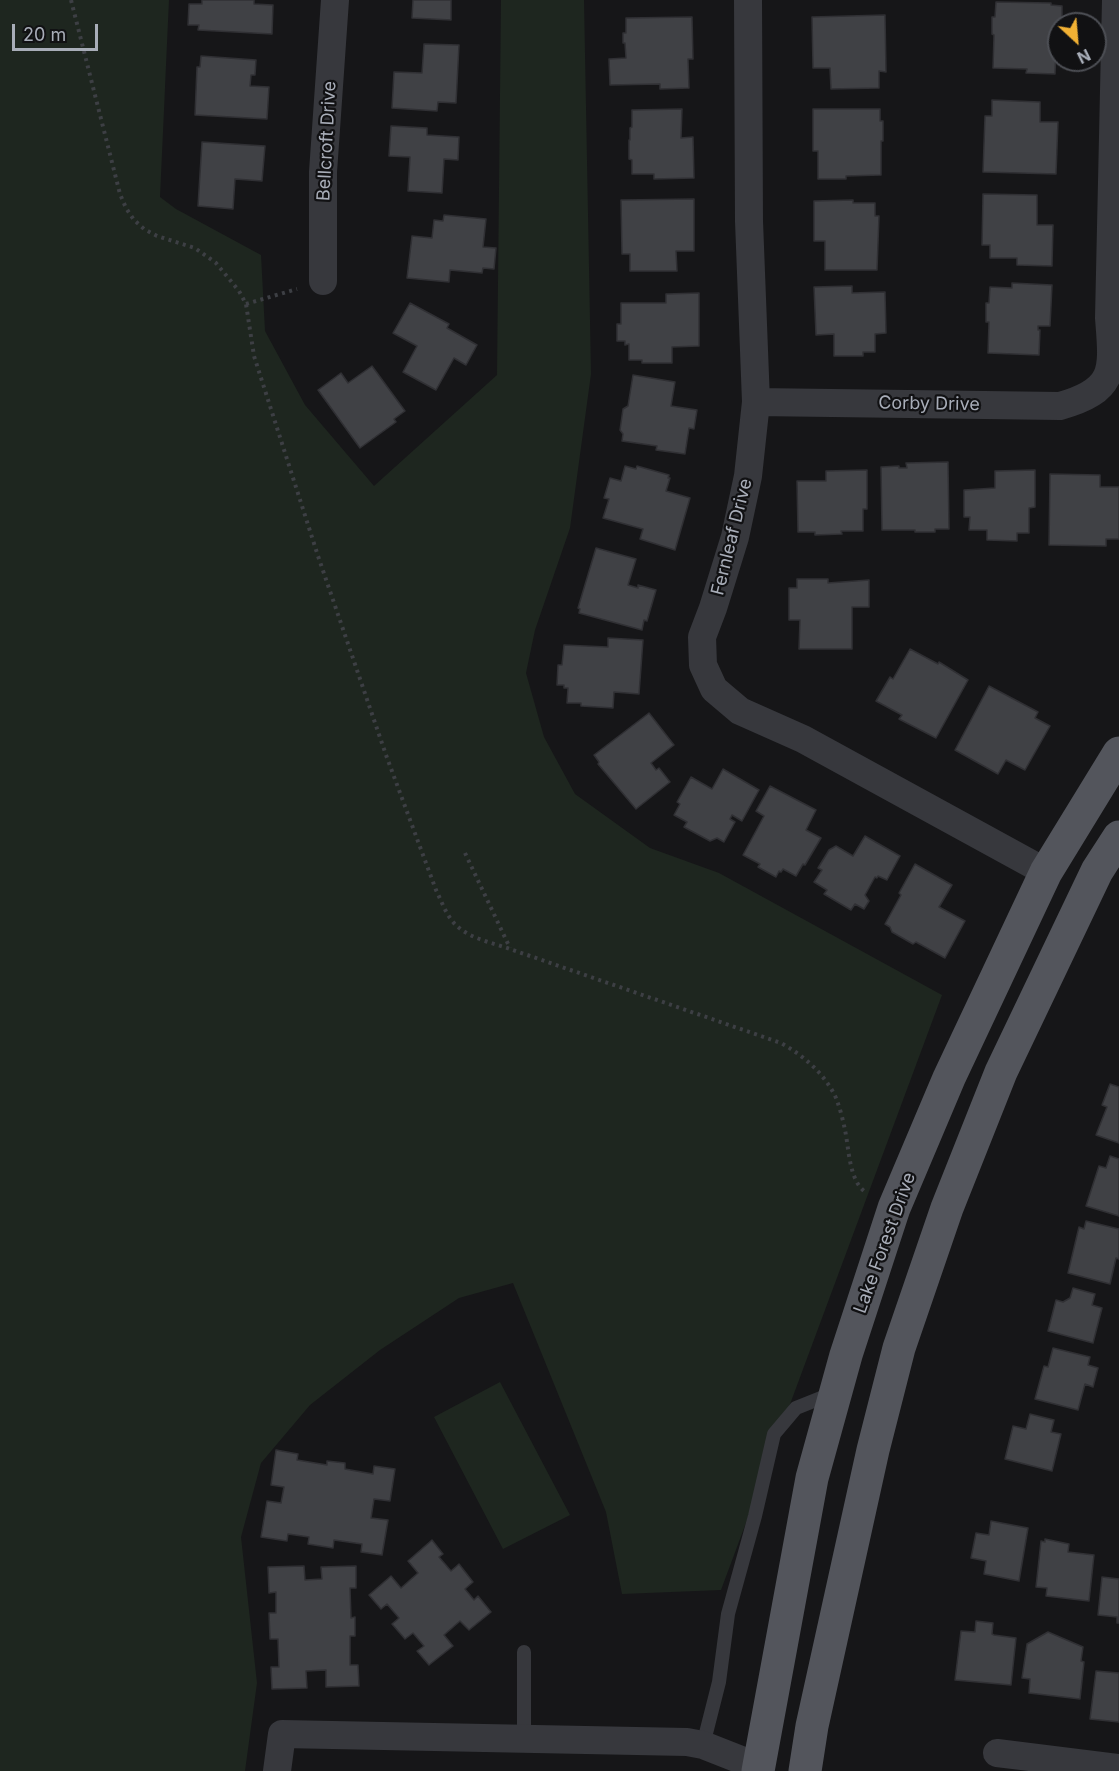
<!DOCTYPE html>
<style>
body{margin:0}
#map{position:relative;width:1119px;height:1771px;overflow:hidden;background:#161618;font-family:Inter,sans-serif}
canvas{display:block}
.north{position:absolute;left:1047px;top:12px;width:60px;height:60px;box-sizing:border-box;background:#111113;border:2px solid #4d4f55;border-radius:50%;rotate:154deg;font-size:16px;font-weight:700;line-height:24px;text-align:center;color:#a8adb8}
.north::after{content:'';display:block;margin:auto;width:21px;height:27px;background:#f2b134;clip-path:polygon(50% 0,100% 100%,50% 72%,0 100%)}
.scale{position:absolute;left:12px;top:24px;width:86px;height:27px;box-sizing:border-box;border:3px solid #a8adb8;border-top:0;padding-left:8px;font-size:18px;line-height:21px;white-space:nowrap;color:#a8adb8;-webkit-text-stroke:4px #111113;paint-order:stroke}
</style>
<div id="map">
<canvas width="1119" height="1771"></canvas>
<div class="north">N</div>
<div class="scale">20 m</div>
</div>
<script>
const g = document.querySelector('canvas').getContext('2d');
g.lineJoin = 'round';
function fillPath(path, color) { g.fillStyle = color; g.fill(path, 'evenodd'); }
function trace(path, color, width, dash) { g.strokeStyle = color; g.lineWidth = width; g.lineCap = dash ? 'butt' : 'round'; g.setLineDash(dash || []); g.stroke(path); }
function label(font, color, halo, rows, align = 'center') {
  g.font = font + ' Inter,sans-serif'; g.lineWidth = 4.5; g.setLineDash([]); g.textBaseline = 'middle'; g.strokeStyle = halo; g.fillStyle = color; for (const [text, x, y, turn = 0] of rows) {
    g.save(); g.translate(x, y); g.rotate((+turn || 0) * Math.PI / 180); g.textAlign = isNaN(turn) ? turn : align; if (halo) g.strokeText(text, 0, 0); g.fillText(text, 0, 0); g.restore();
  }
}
const green = new Path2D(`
 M0,0H169L160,197L176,209L261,255L265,331L305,405L374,486L497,375L501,0H584L591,374L570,528L535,630L526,673L544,737L575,794L650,848L719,873L942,995L721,1590L622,1594L606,1512L513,1283L459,1298L380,1350L310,1405L261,1463L241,1537L257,1683L245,1771H0Z
 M500,1382L570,1515L503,1549L434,1417Z`);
const building = new Path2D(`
 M202,0H254V4L273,5L272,34L198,30L199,25H188L189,4H202Z
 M413,0H451V20L412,18Z
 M996,2L1051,3V5L1062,6V24H1059V46L1056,47L1055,74L1026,73L1027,69L993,68L994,35L992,34V17H995Z
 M885,15L886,72L879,71V88L831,89L830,68H813L812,17Z
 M692,17L693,59H688L689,88L660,89V84L610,85L609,59L626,58L625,43H623V33H626V18Z
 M424,44L459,45L456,103L438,102L437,111L392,108L394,72L422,73Z
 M201,56L256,60L255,75H251L250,86L269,87L267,119L195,115L197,67H200Z
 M992,100L1040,102V122H1058L1056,174L983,172L985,116H992Z
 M682,109L681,138L693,137L694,178L654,179V174H632V160L629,159V140H630V128L632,127V110Z
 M813,109H880V121H883V141H881V175L846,176V179H818V151H813Z
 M391,126L427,128V135L459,137L458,160L444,159L442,193L408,191L410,157L389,156Z
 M202,142L265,146L262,181L235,179L233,209L198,206Z
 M983,194L1037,195V225H1053L1052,266L1017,265V258H990V245H982Z
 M694,199V251H676L677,271H630V254H622L621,200Z
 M853,200V203H875V216H879L877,270H825V241H814V201Z
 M444,215L486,219L483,247L496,248L494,269L483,268L482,273L450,270L449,282L407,278L412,236L432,238L434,220L443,221Z
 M1012,283L1052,285L1050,326H1038V330H1040L1039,355L988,353L989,322H986V303H989L990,287L1012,288Z
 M852,286V293L885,292L886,333L875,334V352H863V356H834V334L816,335L814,287Z
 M699,293V346L672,347V363H642V360H629V344L625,345V341H617V324H621V303H666V294Z
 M410,303L449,324L447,328L477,345L466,365L454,358L436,390L403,372L417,346L393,333Z
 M372,366L405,411L394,419L396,422L360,448L318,390L341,373L348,383Z
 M633,375L675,382L671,406L697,410L694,429L689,428L685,454L656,450L657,446L622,441L623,434L620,430L623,409L628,406Z
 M948,462L949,529H935V532H915V530H882L881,467L899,466V468H907L906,463Z
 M625,466L636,469L637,466L669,475L668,478H670L666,491L690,498L675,550L640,539L643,529L603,518L609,499L604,498L610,478L621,481Z
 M867,470V509H863V531H841L842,534L815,535V532H798L797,481H826V471Z
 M1035,470V507L1029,508V533H1017V541L987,540V530H969L970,517H964V490L995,488V471Z
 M1050,474L1100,475V487H1119V539H1106V546L1049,545Z
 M596,548L636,559L628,585L638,588V585L656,590L647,621L644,620L642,630L579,613L580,609L578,608Z
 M797,579H828V583L869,580V607H852V649H799L800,620H789V588H797Z
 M608,638L643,640L639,694L614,692L613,708L581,706V703H567L568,688H564V685H557L558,665H562L564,645L608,647Z
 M910,649L938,664L939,662L968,680L936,738L899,719L902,715L876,701L890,677L893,679Z
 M989,686L1038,712L1035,718L1050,726L1025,770L1006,760L998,774L955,750Z
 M649,713L674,745L651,763L656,770L659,768L670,782L636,809L598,764L599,762L594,755Z
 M723,769L759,790L742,821L732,815L730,819L735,822L724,842L717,838L710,841L684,827L687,822L674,815L680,804L677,802L691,777L712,789Z
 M770,786L816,810L806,830L821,838L805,865L803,864L796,876L783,869L781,872L779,871L776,877L758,867L760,864L743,855L764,816L756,811Z
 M865,836L900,856L887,880L878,876L877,878L875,877L865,895L869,901L864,909L855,904L851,910L824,894L827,890L814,882L822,870L818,868L829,850L836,846L853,856Z
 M915,864L952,885L939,907L965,921L945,958L916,942L913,944L892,932L890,927L885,924L901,895L899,893Z
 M1110,1084L1119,1087V1143L1096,1135L1107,1107L1102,1105Z
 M1110,1156L1119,1159V1216L1086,1206L1099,1166L1106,1168Z
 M1086,1221L1119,1229V1259L1116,1258L1110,1284L1068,1273L1079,1227L1084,1229Z
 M1073,1288L1095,1294L1092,1305L1102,1308L1093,1343L1048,1331L1056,1300L1063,1302L1070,1298Z
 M1053,1348L1090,1357L1088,1365L1098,1368L1093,1387L1085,1384L1078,1410L1035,1399L1044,1366L1048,1367Z
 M1030,1414L1054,1420L1051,1432L1061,1434L1052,1471L1005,1459L1013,1426L1026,1429Z
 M276,1450L298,1454L297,1460L327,1465V1461L345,1463V1469L373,1474L374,1466L395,1469L390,1501L374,1499L371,1518L388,1520L382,1555L361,1552L362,1544L334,1540L333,1548L308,1544L309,1537L288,1534L287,1541L261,1537L267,1501L281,1503L284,1487L271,1485Z
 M991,1521L1028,1528L1019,1581L984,1574L986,1561L971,1558L976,1533L989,1535Z
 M1045,1539L1069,1544L1068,1552L1094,1555L1089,1601L1046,1596L1047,1588L1036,1587L1041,1541L1045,1542Z
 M432,1540L443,1554L439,1557L451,1571L459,1564L473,1582L465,1589L474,1600L478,1596L491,1612L469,1630L460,1621L444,1635L453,1646L429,1665L417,1651L424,1646L413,1633L405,1639L392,1624L399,1618L387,1604L381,1609L369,1595L391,1576L401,1588L418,1573L408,1561Z
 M304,1566L305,1580L322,1579L321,1567L356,1566V1588H350L351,1618L355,1617V1636H350V1665H358L359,1686L326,1687V1670L306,1671L307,1688L272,1689L271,1667H279L278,1639H270L269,1613H276V1592L269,1593L268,1567Z
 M1102,1577L1119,1579V1623H1117V1617L1098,1615Z
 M976,1621L993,1623L992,1634L994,1635L1016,1638L1011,1685L955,1680L961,1631L975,1632Z
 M1048,1632L1083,1647L1081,1661L1084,1662L1080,1699L1029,1693L1030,1679L1022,1678L1027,1644Z
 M1096,1671L1119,1673V1722L1090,1719Z`);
const path = new Path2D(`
 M71,0L120,194L126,208L134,220L144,229L157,236L195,248L216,263L239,291L246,304L254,356L318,556L386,755L436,890C442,902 447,918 458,927C472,939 493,943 510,949L781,1043C804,1056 825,1074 836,1098C840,1108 843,1120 845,1130C849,1148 849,1183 867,1193
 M246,304L297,289
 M465,853L510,948`);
const lane = new Path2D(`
 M524,1739V1652
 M703,1745L719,1682L728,1614L755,1516L774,1434L796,1408L831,1394`);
const street = new Path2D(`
 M748,0L749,221L756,402L748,476L735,537L713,608L702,637L703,665L714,689L740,711L803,739L1046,872
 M323,281V172L335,0
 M756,402L1060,406C1117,390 1113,369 1109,318L1116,0
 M997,1753L1119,1768
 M277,1771L282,1734L687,1742L703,1745L759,1767`);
const primary = new Path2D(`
 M758,1771L812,1478L846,1355L894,1208L949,1078L1046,872L1119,753
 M805,1771L812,1726L873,1450L899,1348L947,1208L1001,1072L1097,871L1119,837`);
const streetNames = [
 ["Bellcroft Drive",327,141,-87],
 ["Corby Drive",929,404,1],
 ["Fernleaf Drive",732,537,-76],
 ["Lake Forest Drive",885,1243,-70]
];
fillPath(green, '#1e261f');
fillPath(building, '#404145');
trace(building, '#303034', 1.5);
trace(path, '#3d3f44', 4, [3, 4.5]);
trace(lane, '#37383d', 14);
trace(street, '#37383d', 28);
trace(primary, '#53555c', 33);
label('18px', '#a8adb8', '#111113', streetNames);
</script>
